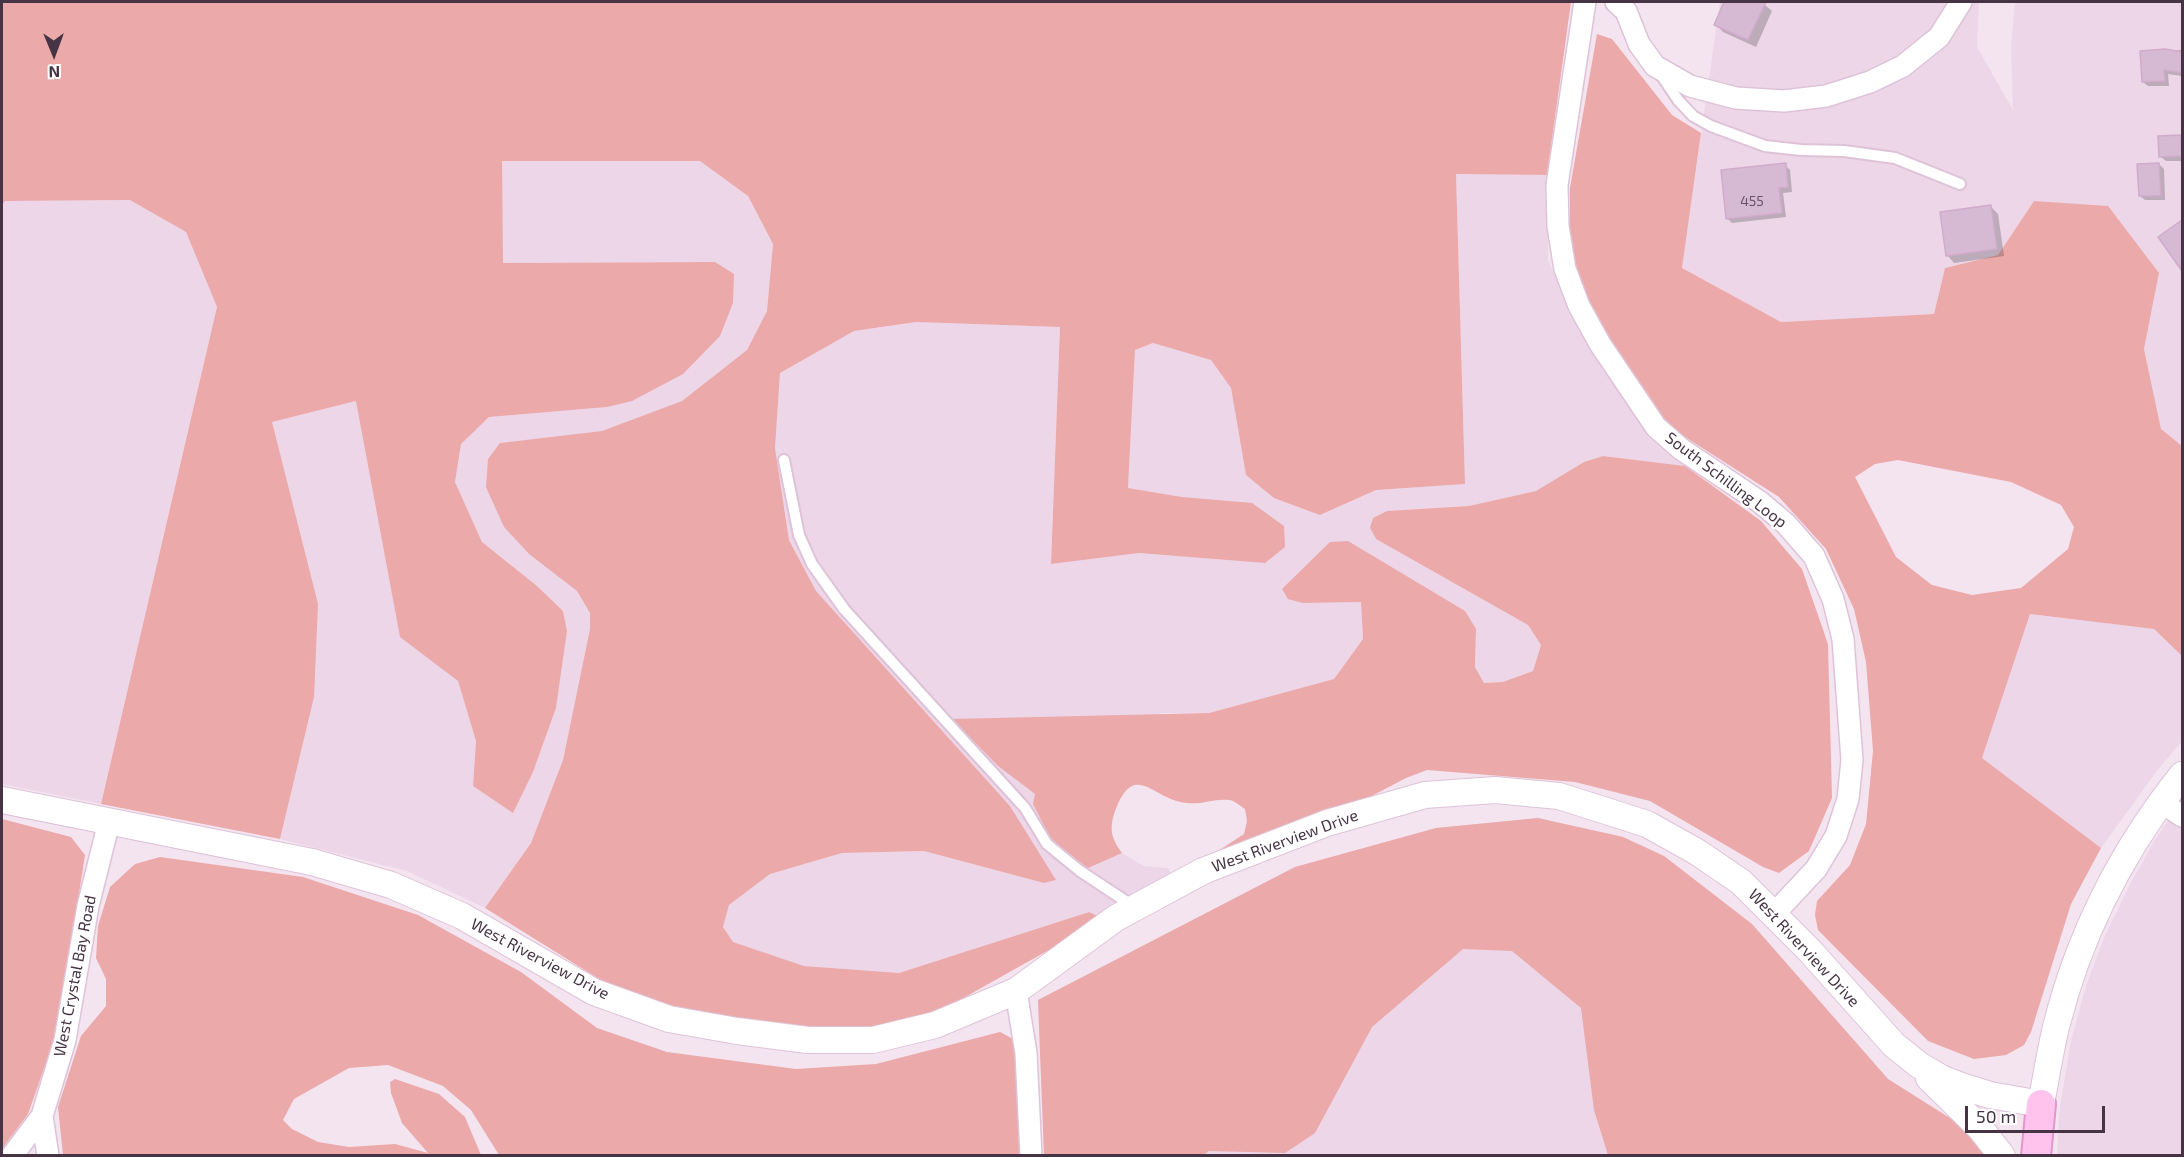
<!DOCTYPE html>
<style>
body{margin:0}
#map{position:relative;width:2184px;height:1157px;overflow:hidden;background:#f4e4f0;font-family:"Exo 2",sans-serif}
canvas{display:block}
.frame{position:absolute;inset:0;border:3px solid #463444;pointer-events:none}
.north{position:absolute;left:24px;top:24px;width:60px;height:60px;-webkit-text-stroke:4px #fff;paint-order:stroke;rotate:179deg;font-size:16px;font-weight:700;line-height:24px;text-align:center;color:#463444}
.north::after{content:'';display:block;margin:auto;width:21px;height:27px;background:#463444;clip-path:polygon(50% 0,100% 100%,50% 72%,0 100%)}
.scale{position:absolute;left:1965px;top:1106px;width:140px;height:27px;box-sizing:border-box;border:3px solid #463444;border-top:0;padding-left:8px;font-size:18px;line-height:21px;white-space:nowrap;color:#463444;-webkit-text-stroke:4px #fff;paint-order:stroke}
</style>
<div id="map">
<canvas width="2184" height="1157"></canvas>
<div class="frame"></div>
<div class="north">N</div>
<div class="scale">50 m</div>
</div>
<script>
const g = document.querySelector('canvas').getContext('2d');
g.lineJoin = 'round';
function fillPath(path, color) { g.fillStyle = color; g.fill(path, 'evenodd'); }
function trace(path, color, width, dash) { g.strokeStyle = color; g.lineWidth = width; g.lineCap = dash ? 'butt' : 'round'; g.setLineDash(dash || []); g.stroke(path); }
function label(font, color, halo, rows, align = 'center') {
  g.font = font + ' "Exo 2",sans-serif'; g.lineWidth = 4.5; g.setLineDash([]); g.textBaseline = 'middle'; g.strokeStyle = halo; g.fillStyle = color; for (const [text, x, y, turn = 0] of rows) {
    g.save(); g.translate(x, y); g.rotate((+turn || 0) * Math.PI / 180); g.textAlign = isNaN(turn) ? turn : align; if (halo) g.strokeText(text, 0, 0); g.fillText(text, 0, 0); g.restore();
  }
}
const residential = new Path2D(`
 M1720,2H1979L1977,47L2013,110L2011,46L2015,2H2182V446L2161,429L2144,349L2159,273L2034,201L1998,255L1945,268L1934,314L1781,322L1682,268Z
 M502,161H700L748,196L773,243L767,311L747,350L682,401L602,431L500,443L504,527L529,554L577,591L590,613V630L563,760L531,843L485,908L407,871L280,839L314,697L272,422L357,401L400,636L458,681L476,741L473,786L513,812L533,772L556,708L567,631L563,611L537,586L482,542L455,482L461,444L489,417L607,407L715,262L502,263Z
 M1456,174L1547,175L1548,260L1571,311L1643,426L1685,466L1603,456L1584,462L1537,491L1469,506L1387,511L1370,528L1376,539L1528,625L1541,645L1533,671L1503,682L1484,683L1475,667L1476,629L1348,541L1303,603L1361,602L1363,639L1334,679L1209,713H1161L998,766L1035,794L1052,841L1088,867L1122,853L1144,866L1168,868L1174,878L1104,919L1088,912L899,973L804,966L733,942L723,927L729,905L770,874L842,853L924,851L1044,883L1056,880L1010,806L816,591L789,540L775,448L780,373L854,331L916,322L1060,327L1051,564L1139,553L1265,563L1182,497L1128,488L1135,350L1153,343L1211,360L1231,388L1246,475L1320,515L1376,490L1465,484Z
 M131,200L186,232L217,307L101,804L2,784V205L5,201Z
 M2030,614L2154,629L2182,656V741L2156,772L2101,848L1982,758Z
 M2182,801V1155L2057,1156L2059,1113L2071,1041L2086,986L2104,938L2127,890L2154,841Z
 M1538,818L1623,837L1664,856L1752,924L1888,1079L1964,1127L1986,1155H1044L1038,1000L1295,867L1436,828Z`);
const green = new Path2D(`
 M2,2H1571L1547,175L1456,174L1465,484L1376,490L1320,515L1274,498L1246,475L1231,388L1211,360L1153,343L1135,350L1128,488L1182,497L1252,503L1284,526L1285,547L1265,563L1139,553L1051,564L1060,327L916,322L854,331L780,373L775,448L789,540L816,591L1010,806L1056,880L1044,883L924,851L842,853L770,874L729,905L723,927L733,942L804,966L899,973L1089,912L1104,919L942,1010L865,1029L810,1028L673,1010L604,982L485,908L531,843L563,760L590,629V613L577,591L529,554L504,527L486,487L488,459L500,443L602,431L682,401L747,350L767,311L773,244L748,196L700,161H502L503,263L715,262L734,274L733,303L720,336L683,374L632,401L607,407L489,417L461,444L455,482L482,542L537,586L563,611L567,631L556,708L533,772L513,813L473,786L476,741L458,681L400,637L356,401L272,422L318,604L314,697L280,839L101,804L217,307L186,232L130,200L5,201L2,205Z
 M1597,34L1612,39L1672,115L1701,133L1682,268L1781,322L1934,314L1945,268L1998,255L2034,201L2108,206L2159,273L2144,349L2161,429L2182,446V656L2154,629L2030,614L1982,758L2101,848L2071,904L2031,1032L2024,1045L2006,1055L1974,1059L1928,1041L1818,930L1815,915L1817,901L1850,865L1866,824L1873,751L1866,662L1854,609L1826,549L1779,497L1668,426L1621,359L1584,292L1570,244V188ZM1898,460L2011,482L2061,505L2074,527L2068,549L2021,588L1972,595L1932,585L1896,557L1855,477L1875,464Z
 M1603,456L1685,466L1761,521L1802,569L1828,644L1832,798L1809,851L1779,873L1763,867L1650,801L1575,782L1427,770L1406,778L1343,811L1218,851L1244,834L1247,821L1245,809C1240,806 1234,800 1229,800C1215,798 1201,805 1187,803C1152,800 1134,757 1114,814C1109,831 1112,839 1122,853L1088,868L1052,841L1033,804L1035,794L998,766L952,719L1209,713L1334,679L1363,639L1361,602L1303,603L1288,599L1282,589L1330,542L1348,541L1465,611L1476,629L1475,667L1484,683L1503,682L1533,671L1541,645L1528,625L1376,539L1370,528L1373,518L1387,511L1469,506L1536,491L1584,462Z
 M1538,818L1623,837L1664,856L1752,924L1888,1079L1964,1127L1986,1155H1608L1594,1110L1581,1008L1512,951L1463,949L1372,1027L1315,1133L1285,1153L1209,1151L1202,1156L1044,1155L1038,1000L1295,867L1436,828Z
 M2,819L71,837L85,855L58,1029L28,1114L2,1149Z
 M160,857L303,877L418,915L521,972L597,1028L667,1052L796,1069L876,1064L1000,1032L1015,1040L1020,1051L1021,1156L499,1155L471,1110L443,1086L388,1065L349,1068L294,1099L283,1120L292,1129L318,1142L349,1147L395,1144L428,1153L402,1123L391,1093L390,1082L395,1079L439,1094L465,1117L481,1155H63L58,1107L81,1036L106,1006V979L96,958L98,926L110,887L135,864Z`);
const shadow = new Path2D(`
 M1726,2H1761L1772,11L1756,47L1723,32L1716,24Z
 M2182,50V76L2168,74L2169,86H2148L2143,82L2142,52Z
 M2181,136L2182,138V161H2166L2161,157Z
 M2159,164L2164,169L2165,200H2145L2140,196Z
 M1785,165L1790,170L1792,192L1783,193L1786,217L1732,223L1727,218Z
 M1991,207L1998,214L2004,256L1954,263L1947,255Z
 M2182,222V268L2161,237Z`);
const building = new Path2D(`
 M1724,2H1766L1748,40L1714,25Z
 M2165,49L2182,52V73L2164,70L2165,81L2142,82L2140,51Z
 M2181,135L2182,156L2159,157L2158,136Z
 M1786,163L1788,187L1779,188L1782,213L1726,219L1721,170Z
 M2159,163L2161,196H2139L2137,164Z
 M1991,205L1997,249L1946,256L1940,212Z
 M2182,220V271L2158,237Z`);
const service = new Path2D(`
 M1662,76L1678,100L1693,116L1711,126L1765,146L1801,150L1844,151L1895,158L1960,184
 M784,460L799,535L812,564L844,609L1025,808L1047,844L1080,871L1133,906`);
const minor = new Path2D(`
 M1585,2L1557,185L1558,226L1565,269L1579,306L1600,344L1656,427L1681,449L1760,502L1786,524L1814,556L1833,599L1843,639L1852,760L1848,799L1836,836L1816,869L1774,914
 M1616,2L1626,11L1639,44L1655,66L1690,86L1736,98L1784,101L1826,96L1870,82L1903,66L1939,37L1961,2
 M2161,802L2182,816
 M1016,991L1026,1053L1031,1156
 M42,1116L48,1156
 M12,1156L42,1116L65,1040L88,906L109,822`);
const tertiary = new Path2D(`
 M2,800L312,862L391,885L462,916L594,992L669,1019L737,1031L808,1040H873L935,1025L1016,991L1116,918L1203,871L1327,823L1425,795L1495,790L1559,796L1647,824L1697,852L1741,882L1810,951L1894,1045L1919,1065L1941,1078L1964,1087L1990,1095L2041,1104C2046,1078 2050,1052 2056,1027C2079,935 2123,849 2182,775
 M1929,1078L1980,1128L2002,1156`);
const secondary = new Path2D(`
 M2036,1156L2041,1104`);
const numberNames = [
 ["455",1752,201]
];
const streetNames = [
 ["South Schilling Loop",1726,480,37],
 ["West Riverview Drive",1285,841,-20],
 ["West Riverview Drive",1804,948,47],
 ["West Riverview Drive",540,959,28],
 ["West Crystal Bay Road",75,976,-79]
];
fillPath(residential, '#ecd6e7');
fillPath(green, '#eba9aa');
fillPath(shadow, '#0003');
fillPath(building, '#d6b9d2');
trace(building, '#d1abcc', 1.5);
trace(service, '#dec3d8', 14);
trace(minor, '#dec3d8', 24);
trace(tertiary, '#dec3d8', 28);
trace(secondary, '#e196cc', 32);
trace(service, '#fff', 10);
trace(minor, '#fff', 21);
trace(tertiary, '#fff', 26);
trace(secondary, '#ffc3ed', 28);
label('14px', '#6a5568', null, numberNames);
label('16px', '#463444', '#fff', streetNames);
</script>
